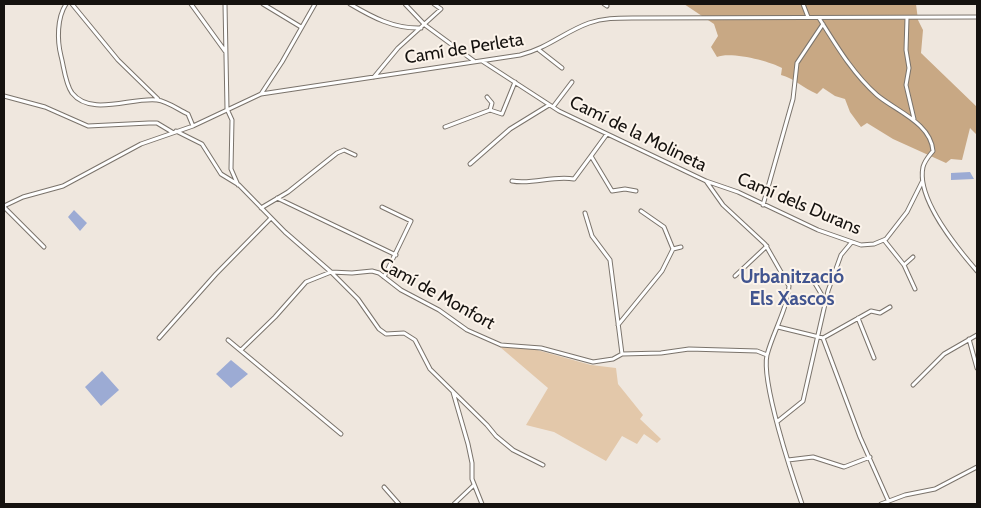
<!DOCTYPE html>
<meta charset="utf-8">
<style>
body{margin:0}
#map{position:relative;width:981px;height:508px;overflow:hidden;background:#efe7de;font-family:Cabin,sans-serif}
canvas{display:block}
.frame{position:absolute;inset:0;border:5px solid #15120f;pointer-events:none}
</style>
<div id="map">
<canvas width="981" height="508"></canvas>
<div class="frame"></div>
</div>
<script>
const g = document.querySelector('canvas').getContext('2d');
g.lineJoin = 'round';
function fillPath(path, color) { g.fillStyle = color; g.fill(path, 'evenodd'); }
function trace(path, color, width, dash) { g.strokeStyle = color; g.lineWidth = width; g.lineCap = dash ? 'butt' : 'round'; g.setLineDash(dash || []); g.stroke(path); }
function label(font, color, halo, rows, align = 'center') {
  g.font = font + ' Cabin,sans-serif'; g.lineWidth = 4; g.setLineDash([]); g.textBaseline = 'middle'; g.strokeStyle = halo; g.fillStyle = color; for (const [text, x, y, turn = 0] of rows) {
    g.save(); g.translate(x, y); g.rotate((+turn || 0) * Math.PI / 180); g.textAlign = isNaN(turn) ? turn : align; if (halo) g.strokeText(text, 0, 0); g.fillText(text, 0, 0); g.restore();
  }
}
const green = new Path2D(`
 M500,347L530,348L591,365L616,368L618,384L643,415L640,419L661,439L657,443L644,434L637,444L622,436L606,461L554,432L526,425L548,388Z`);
const forest = new Path2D(`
 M684,4H916L918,20L923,30L921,53L977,107V135L970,128L962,160L951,159L946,163L893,139L867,123L861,127L850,112L845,99L835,96L823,88L817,94C803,88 794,78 781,75L782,68C770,61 730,51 717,57L711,47L718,36L714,24Z`);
const water = new Path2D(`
 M970,172L974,179L951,180V173Z
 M74,210L87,223L80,231L68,217Z
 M231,360L248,374L231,388L216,374Z
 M102,371L119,390L101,406L85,387Z`);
const street = new Path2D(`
 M66,4C57,18 57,40 61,56C64,67 65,83 72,93C91,117 131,97 157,100C167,101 179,110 188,114L193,126
 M72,4L118,60L158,99
 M191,4L225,51
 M225,4L227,109L232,120L231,169L238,185
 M263,4L301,27
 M350,4C372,17 394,29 421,28
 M405,4L425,25L474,61
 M604,4L607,6
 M803,4L808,17
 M819,18C836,45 853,74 877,95C896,111 931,123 933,151C929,156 925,160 923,167C916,199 957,248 977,271
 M907,18L906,50L909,68L906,85L914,119
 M539,50L562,68
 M482,61L559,111L706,181L723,205L765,244L789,286C787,310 773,332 767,355C761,382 792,475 802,504
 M374,77L398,48L441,9L434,4
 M261,94L282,62L315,4
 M4,96L45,107L88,126L149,123H157L172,132
 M487,97L492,103L490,110L502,114L515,82
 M553,107L572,82
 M445,127L490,110
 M176,131L202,144L221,174L239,185L285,232L331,272L352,273L372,271L379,273L401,290L439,310L467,330L501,345L541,348L593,362L613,359L622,354L661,353L689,349L757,351L767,355
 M607,134L591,156L612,191L625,189L636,191
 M470,164L510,129L549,105
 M512,181C533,185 553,175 574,179L591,156
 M706,181L738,192L818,230L861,245L874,244L886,239L907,212L922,182
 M277,198L396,255
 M763,205L793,99L797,63L823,24
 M4,206L23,197L63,186L141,144L193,126L261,94L520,55C548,48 564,32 589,23C603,18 617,18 632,18L977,17
 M4,207L44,247
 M382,207L411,221L384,277
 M261,208L288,192L337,153L344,150L355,155
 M585,213L592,236L610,260L622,354
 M884,240L904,265L915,289
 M673,249L681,247
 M904,265L913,257
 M810,275L826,302
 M735,276L767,246
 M858,318L874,358
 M618,325L662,271L673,249L664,227L641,211
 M778,327L823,338L871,311L880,313L890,307
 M159,338L216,274L271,218
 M823,338L860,437L888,500
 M969,339L977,368
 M228,340L341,434
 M241,350L275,317L306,282L331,272L358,299L379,329L386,334L404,333L415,340L430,369L487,425L496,436L513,450L543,465
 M913,385L944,354L977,335
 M453,392L468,444L472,463V479L482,504
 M778,421L803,401L828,291L841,255L851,243
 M788,460L813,457L844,467L870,457
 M384,487L399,504
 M454,504L474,485
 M881,504L905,495L935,489L977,467`);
const streetNames = [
 ["Camí de Perleta",464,49,-9],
 ["Camí de la Molineta",638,134,26],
 ["Camí dels Durans",799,204,23],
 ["Camí de Monfort",437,294,29]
];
const neighbourhoodNames = [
 ["Urbanització",792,277],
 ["Els Xascos",792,299]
];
fillPath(green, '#e3c8aa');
fillPath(forest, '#c8a884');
fillPath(water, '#9cabd4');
trace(street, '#7a736b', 5);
trace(street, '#fff', 3);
label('18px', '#15120f', '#fcf4eb', streetNames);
label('bold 19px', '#41548f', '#fcf4eb', neighbourhoodNames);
</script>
